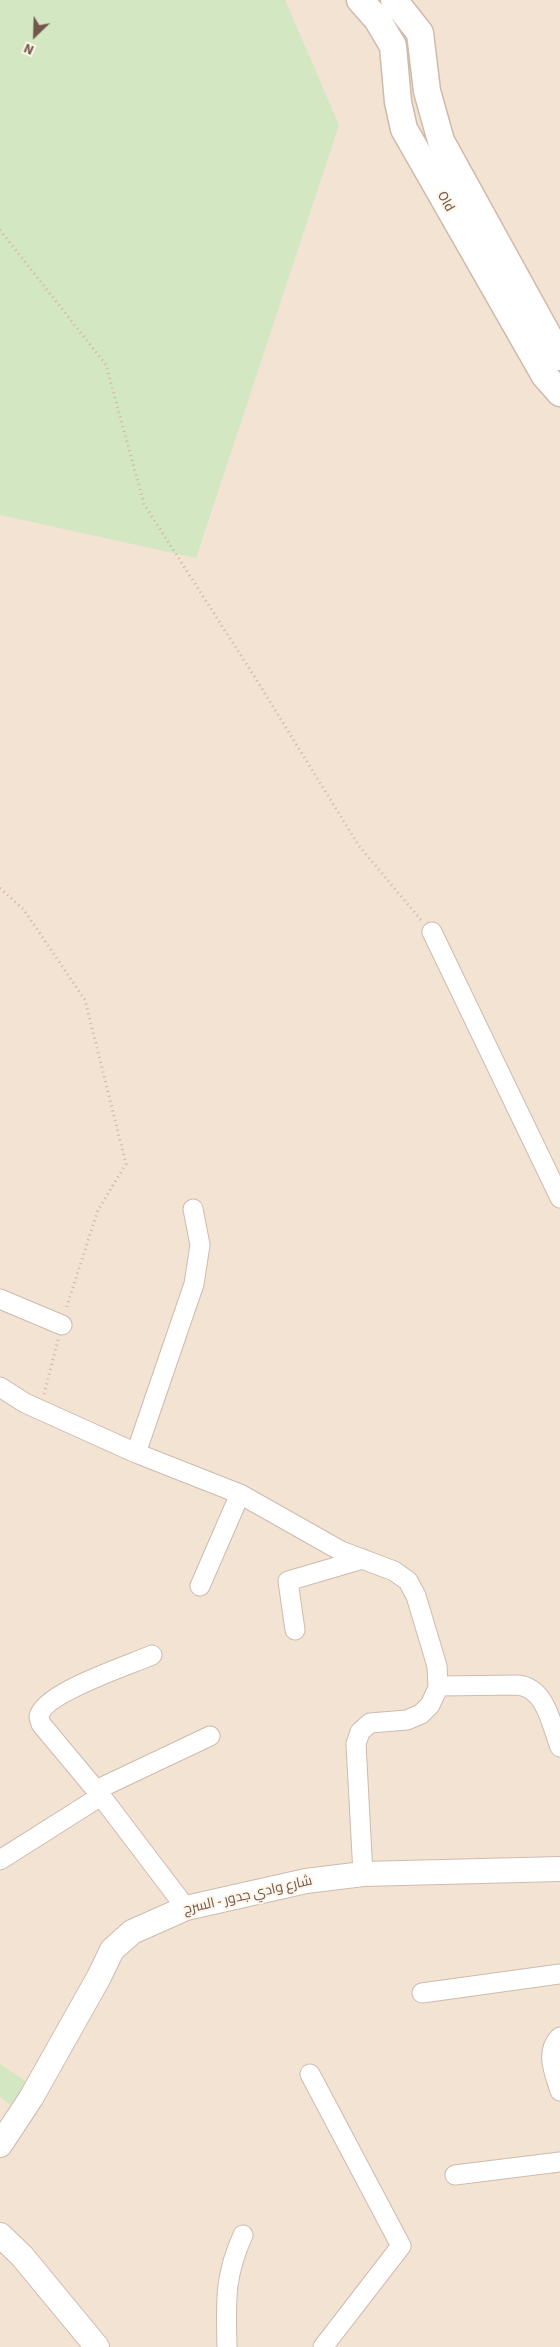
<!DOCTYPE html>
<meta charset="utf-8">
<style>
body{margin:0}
#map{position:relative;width:560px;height:2347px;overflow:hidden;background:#fbf1e4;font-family:"Source Sans 3",sans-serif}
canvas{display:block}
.north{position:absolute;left:10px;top:10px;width:50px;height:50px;-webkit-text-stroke:4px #fef5e9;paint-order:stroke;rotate:204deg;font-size:14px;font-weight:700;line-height:20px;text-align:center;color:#71584b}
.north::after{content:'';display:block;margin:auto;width:18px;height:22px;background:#71584b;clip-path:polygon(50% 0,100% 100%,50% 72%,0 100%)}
</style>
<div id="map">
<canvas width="560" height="2347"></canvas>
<div class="north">N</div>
</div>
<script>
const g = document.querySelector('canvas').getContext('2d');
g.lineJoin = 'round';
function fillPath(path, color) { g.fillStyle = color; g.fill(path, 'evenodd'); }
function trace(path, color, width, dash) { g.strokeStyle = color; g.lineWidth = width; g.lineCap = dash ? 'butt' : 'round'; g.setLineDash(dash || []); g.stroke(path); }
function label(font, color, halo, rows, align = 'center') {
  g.font = font + ' "Source Sans 3",Cairo,sans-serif'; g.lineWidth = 4; g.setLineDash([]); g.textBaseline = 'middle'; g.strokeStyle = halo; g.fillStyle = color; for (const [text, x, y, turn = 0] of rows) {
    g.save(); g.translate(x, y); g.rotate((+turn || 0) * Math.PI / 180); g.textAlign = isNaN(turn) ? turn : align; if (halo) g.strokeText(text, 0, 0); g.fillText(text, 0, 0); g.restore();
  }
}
const residential = new Path2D(`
 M0,0H560V2347H0Z`);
const green = new Path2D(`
 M0,0H285L339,125L196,558L0,515Z
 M0,2064L34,2087L16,2110L0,2096Z`);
const path = new Path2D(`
 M0,230L106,365L144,504L254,676L359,846L421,920
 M0,888L24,910L85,1000L126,1164L98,1210L66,1309
 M44,1394L58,1340`);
const minor = new Path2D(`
 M432,932L560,1198
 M0,1299L62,1325
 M0,1387L25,1403L136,1453L240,1494L341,1551L394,1571L408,1581L416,1596L437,1666L438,1688L430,1705L421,1714L407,1720L370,1723L360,1732L356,1744L363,1874
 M136,1453L194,1284L200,1245L193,1209
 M200,1586L240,1494
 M295,1630L288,1581L363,1559
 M152,1655C130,1665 42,1693 39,1717L41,1724L101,1796L186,1908
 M439,1686L518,1685C546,1688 551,1724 560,1747
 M96,1790L210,1736
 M0,1860L101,1796
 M422,1993L560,1974
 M560,2037C544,2052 555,2074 560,2091
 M310,2074L401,2246L323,2347
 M455,2175L560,2162
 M227,2347C226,2302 224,2277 243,2235`);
const tertiary = new Path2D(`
 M0,2145L31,2098L99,1977L112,1950L132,1932L186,1908L306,1881L363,1874L560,1869
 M0,2235L22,2256L97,2347`);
const secondary = new Path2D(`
 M360,0L377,19L393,46L398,102L404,129L545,376L560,393
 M394,0L420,33L427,91L441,141L560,357`);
const streetNames = [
 ["Old",445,202,60],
 ["شارع وادي جدور - السرج",248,1896,-13]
];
fillPath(residential, '#f2e3d2');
fillPath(green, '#d3e7c3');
trace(minor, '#cebbae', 21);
trace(tertiary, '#cebbae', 26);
trace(secondary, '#d0baab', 29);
trace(path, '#d3b3a0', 3, [1, 4]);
trace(minor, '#fff', 19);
trace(tertiary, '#fff', 24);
trace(secondary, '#fff', 26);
label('14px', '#71584b', '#fef5e9', streetNames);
</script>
